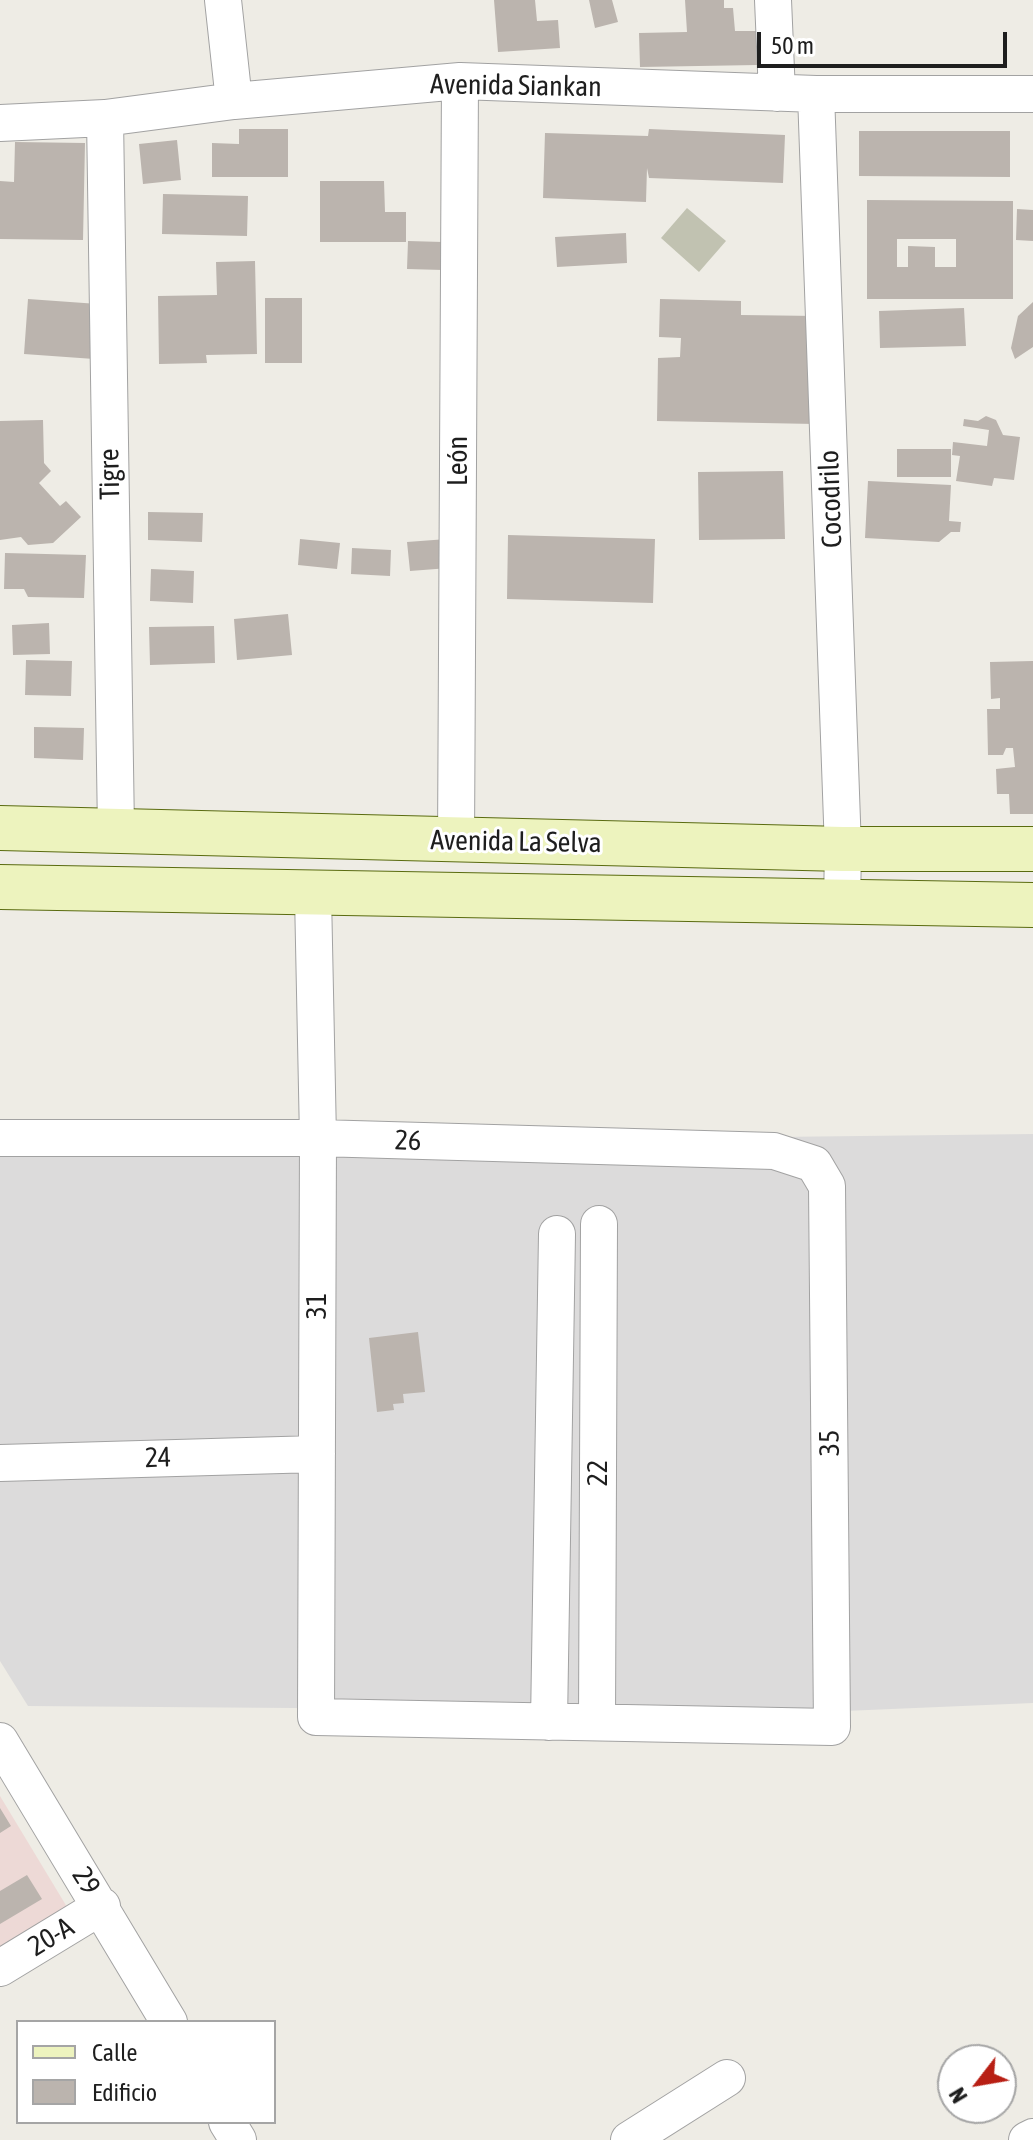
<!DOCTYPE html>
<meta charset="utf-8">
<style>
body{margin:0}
#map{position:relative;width:1033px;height:2140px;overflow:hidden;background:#eeece5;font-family:"Asap Condensed",sans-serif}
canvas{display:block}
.legend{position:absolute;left:16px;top:2020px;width:260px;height:104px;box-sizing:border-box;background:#fff;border:2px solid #a5a5a5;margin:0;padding:10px 14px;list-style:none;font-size:24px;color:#1e1e1e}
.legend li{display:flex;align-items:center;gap:16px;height:40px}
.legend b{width:40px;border:2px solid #a5a5a5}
.north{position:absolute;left:937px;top:2044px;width:80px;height:80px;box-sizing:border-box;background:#fff;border:2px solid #a5a5a5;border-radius:50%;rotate:239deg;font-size:22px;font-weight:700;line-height:32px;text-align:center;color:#1e1e1e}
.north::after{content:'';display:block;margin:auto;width:28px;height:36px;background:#b81f14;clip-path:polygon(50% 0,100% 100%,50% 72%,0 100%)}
.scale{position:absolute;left:757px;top:32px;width:250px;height:36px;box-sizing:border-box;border:4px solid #1e1e1e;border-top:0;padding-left:10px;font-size:24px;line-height:28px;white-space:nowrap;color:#1e1e1e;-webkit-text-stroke:6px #fff;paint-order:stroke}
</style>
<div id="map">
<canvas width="1033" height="2140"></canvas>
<ul class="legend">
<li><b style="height:10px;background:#edf3be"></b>Calle</li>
<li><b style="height:22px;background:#bbb4ae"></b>Edificio</li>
</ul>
<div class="north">N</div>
<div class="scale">50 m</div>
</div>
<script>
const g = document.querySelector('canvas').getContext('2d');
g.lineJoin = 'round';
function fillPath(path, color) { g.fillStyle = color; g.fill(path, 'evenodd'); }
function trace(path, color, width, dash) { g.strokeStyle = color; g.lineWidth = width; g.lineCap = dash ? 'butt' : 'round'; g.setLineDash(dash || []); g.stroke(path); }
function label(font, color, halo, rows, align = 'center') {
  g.font = font + ' "Asap Condensed",sans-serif'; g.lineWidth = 6; g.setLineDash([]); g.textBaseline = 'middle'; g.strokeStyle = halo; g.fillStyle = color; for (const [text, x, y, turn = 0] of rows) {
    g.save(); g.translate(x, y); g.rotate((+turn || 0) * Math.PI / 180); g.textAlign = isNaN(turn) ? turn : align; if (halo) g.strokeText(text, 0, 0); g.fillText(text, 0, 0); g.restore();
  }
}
const residential = new Path2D(`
 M1033,1134V1703L821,1712L28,1706L0,1661V1146Z`);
const commercial = new Path2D(`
 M0,1796L67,1907L0,1947Z`);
const construction = new Path2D(`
 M687,208L726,241L699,272L661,238Z`);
const building = new Path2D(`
 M494,0H535L537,21L558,20L560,48L498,52Z
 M589,0H612L618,22L595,28Z
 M685,0H724V8H733L735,31H756L757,65L640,67L639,33L687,32Z
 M239,129H288V177H212V143L239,144Z
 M649,129L785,135L783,183L649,178L647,168L646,202L543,198L545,133L648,136Z
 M859,131H1010V177L859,176Z
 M177,140L181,180L143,184L139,144Z
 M15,142L85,143L83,240L0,239V181L14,182Z
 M320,181H384L385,212H406V242H320Z
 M163,194L248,196L247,236L162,234Z
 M867,200L1013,201V299H867ZM897,239H956V267H935V247L908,246V267H897Z
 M1017,209L1033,210V241L1016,240Z
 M626,233L627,263L557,267L555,237Z
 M408,241L443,242V270L407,269Z
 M255,261L257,354L206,355L207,363L159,364L158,296L217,295L216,262Z
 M265,298H302V363H265Z
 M28,299L98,304L94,359L24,354Z
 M660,299L741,301V315L817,316L815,424L657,421L658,358L680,357L681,338L659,337Z
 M1033,302V347L1015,359L1011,348L1018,316Z
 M964,308L966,346L880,348L879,311Z
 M986,416L996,420L1003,435L1020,437L1014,480L994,478L992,486L956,481L960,456L952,455L953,442L987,446L989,430L963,426L964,419L978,421Z
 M43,420L44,463L51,471L39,483L60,506L66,501L81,517L53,543L28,545L21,537L0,540V421Z
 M897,449H951V477H897Z
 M783,471L785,539L699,540L698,472Z
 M868,481L951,485L949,521L961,522L960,532H951L939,542L865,538Z
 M148,512L203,513L202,542L148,540Z
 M508,535L655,539L653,603L507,599Z
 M300,539L340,543L337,569L298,565Z
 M447,539L449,568L410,571L407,542Z
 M352,548L391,550L390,576L351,574Z
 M5,553L86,555L84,598L28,597L24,589H4Z
 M151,569L194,571L193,603L150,601Z
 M288,614L292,655L237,660L234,619Z
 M49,623L50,654L13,655L12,625Z
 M214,626L215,663L150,665L149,627Z
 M26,660L72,661L71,696L25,695Z
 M1033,661V814H1010L1009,794H997L996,769L1015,767L1013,748H1006L1003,755H988L987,709H1000V698L991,699L990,662Z
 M34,727L84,728L83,760L34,758Z
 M418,1332L425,1392L403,1394L404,1403L393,1404L394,1410L377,1412L369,1338Z
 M0,1808L11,1826L0,1833Z
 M27,1875L42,1899L0,1924V1891Z`);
const street = new Path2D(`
 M223,0L234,101
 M773,0L777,93
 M816,94L843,849L842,903
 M105,118L116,830
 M0,123L105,118L234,101L460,81L816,94H1033
 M456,841L460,81
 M0,1138H318L774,1151L814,1164L827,1186L832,1727L316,1717L318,1138L313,895
 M0,1463L317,1454
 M549,1722L557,1234
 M597,1722L599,1224
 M0,1741L169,2022
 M0,1968L102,1906
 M227,2122L238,2140
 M629,2140L727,2078
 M1027,2140L1033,2137`);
const secondary = new Path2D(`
 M0,828L843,849H1033
 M0,887L1033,905`);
const streetNames = [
 ["Avenida Siankan",516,86,1],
 ["León",458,461,-90],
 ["Tigre",110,474,-91],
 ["Cocodrilo",831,499,-92],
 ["Avenida La Selva",516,842,1],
 ["26",408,1141,2],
 ["31",317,1306,-90],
 ["35",830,1443,-91],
 ["24",158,1458,-2],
 ["22",598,1473,-90],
 ["29",86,1881,58],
 ["20-A",51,1937,-31]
];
fillPath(residential, '#dcdbdb');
fillPath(commercial, '#edd9d6');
fillPath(construction, '#c1c2b1');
fillPath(building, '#bbb4ae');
trace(street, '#a2a2a2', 38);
trace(secondary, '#5a6b10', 46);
trace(street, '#fff', 36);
trace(secondary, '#edf3be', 44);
label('28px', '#1e1e1e', '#fff', streetNames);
</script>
